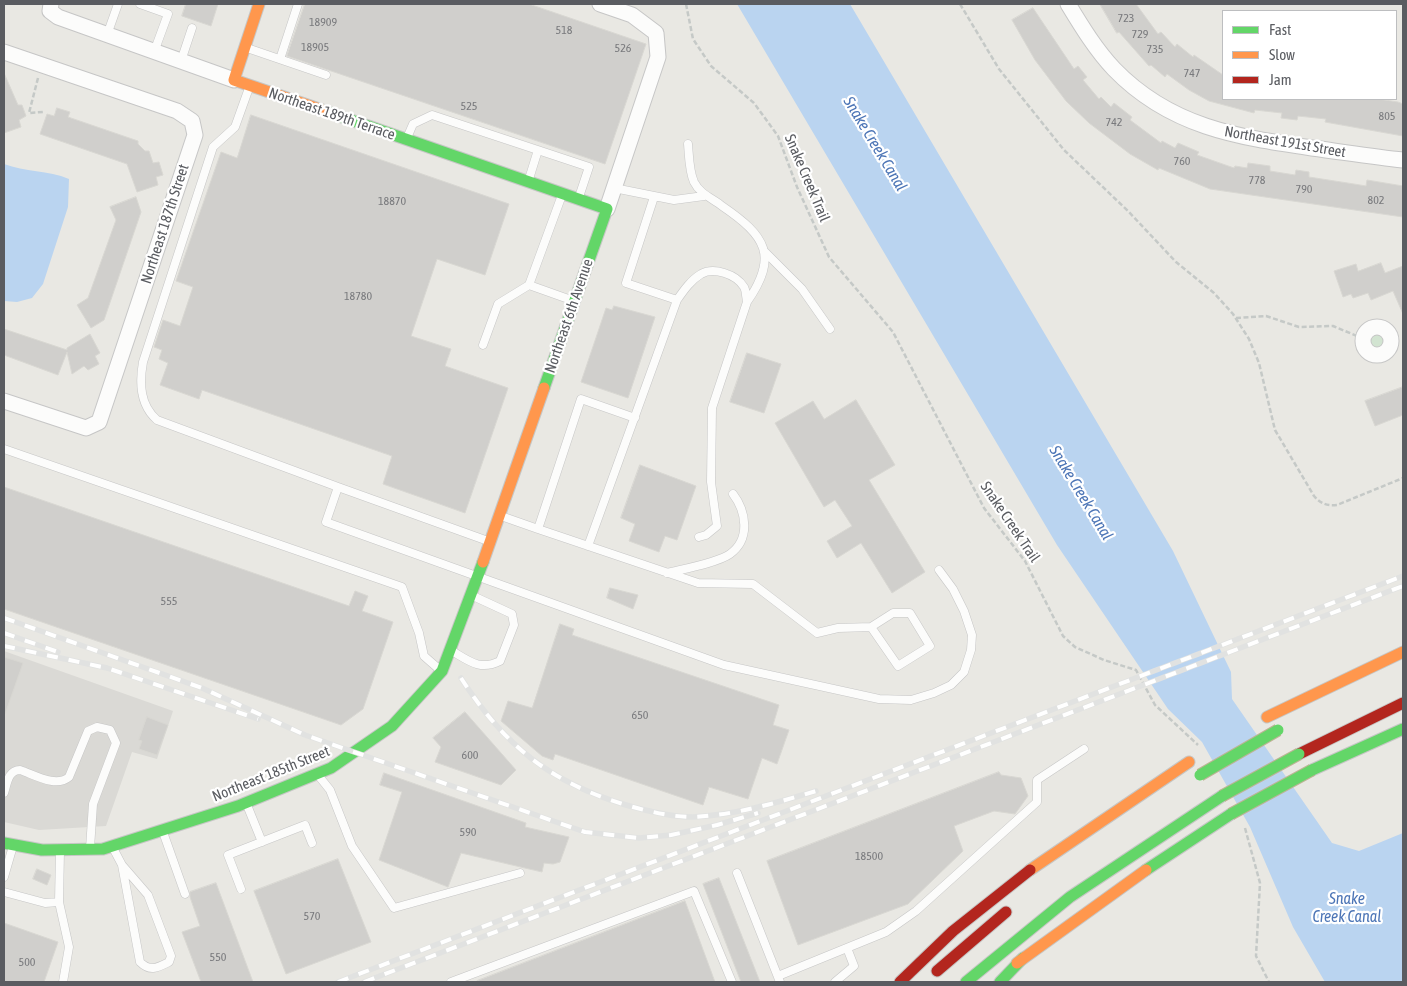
<!DOCTYPE html>
<style>
body{margin:0}
#map{position:relative;width:1407px;height:986px;overflow:hidden;background:#e9e8e3;font-family:"Asap Condensed",sans-serif}
canvas{display:block}
.frame{position:absolute;inset:0;border:5px solid #5a5c61;pointer-events:none}
.legend{position:absolute;left:1222px;top:10px;width:175px;height:90px;box-sizing:border-box;background:#fff;border:1px solid #bdbec0;margin:0;padding:6px 9px;list-style:none;font-size:15px;color:#5a5c61}
.legend li{display:flex;align-items:center;gap:10px;height:25px}
.legend b{width:25px;border:1px solid #bdbec0}
</style>
<div id="map">
<canvas width="1407" height="986"></canvas>
<div class="frame"></div>
<ul class="legend">
<li><b style="height:6px;background:#63d668"></b>Fast</li>
<li><b style="height:6px;background:#ff974d"></b>Slow</li>
<li><b style="height:6px;background:#b3261e"></b>Jam</li>
</ul>
</div>
<script>
const g = document.querySelector('canvas').getContext('2d');
g.lineJoin = 'round';
function fillPath(path, color) { g.fillStyle = color; g.fill(path, 'evenodd'); }
function trace(path, color, width, dash) { g.strokeStyle = color; g.lineWidth = width; g.lineCap = dash ? 'butt' : 'round'; g.setLineDash(dash || []); g.stroke(path); }
function label(font, color, halo, rows, align = 'center') {
  g.font = font + ' "Asap Condensed",sans-serif'; g.lineWidth = 4.5; g.setLineDash([]); g.textBaseline = 'middle'; g.strokeStyle = halo; g.fillStyle = color; for (const [text, x, y, turn = 0] of rows) {
    g.save(); g.translate(x, y); g.rotate((+turn || 0) * Math.PI / 180); g.textAlign = isNaN(turn) ? turn : align; if (halo) g.strokeText(text, 0, 0); g.fillText(text, 0, 0); g.restore();
  }
}
const industrial = new Path2D(`
 M4,651L173,711L157,759L132,752L106,826L39,830L4,822Z`);
const green = new Path2D(`
 M1370 341a8 8 0 1 1 16 0a8 8 0 1 1-16 0Z`);
const water = new Path2D(`
 M737,4H850L1173,551L1231,672L1232,699L1332,843L1359,851L1403,833V982H1325L1293,927L1250,827L1202,742L1168,709L1057,545Z
 M4,164C25,172 48,170 69,179L68,207L43,284L32,298L17,302L4,301Z`);
const building = new Path2D(`
 M186,4H218L211,26L182,16Z
 M305,4H529L646,44L605,164L287,56Z
 M1100,4H1136L1158,34L1161,32L1175,47L1177,44L1193,57L1194,55L1223,75V99H1378L1398,102L1403,104V136L1325,122L1326,119L1298,116L1297,120L1281,118L1282,113L1255,110L1254,113L1209,101L1189,90L1167,74L1165,77L1151,65L1149,66L1119,32L1117,33Z
 M1033,8L1074,69L1078,66L1087,77L1083,80L1099,99L1101,97L1111,107L1114,103L1132,117L1130,120L1161,143L1162,141L1175,148L1178,143L1199,152L1197,155L1234,168L1235,166L1247,168L1248,163L1270,166V171L1295,175L1296,170L1309,172V177L1354,184L1366,186L1367,180L1403,186V217L1210,189L1159,168L1158,170L1130,154L1089,123L1066,101L1035,60L1012,20Z
 M4,73L18,105H22L26,116L19,120L21,127L4,133Z
 M57,108L70,112L68,117L138,141V144L145,151H149L153,163L159,162L163,175L156,177L158,185L137,192L127,164L40,134L47,114L54,116Z
 M251,115L509,204L485,275L437,259L411,336L451,349L445,366L508,388L465,513L383,484L392,456L202,390L199,399L160,385L168,363L159,359L162,350L154,347L163,320L180,326L193,287L176,281L221,152L237,158Z
 M136,197L141,212L104,320L91,328L77,305L88,298L116,220L110,207Z
 M1381,263L1385,273L1403,266V314L1393,291L1371,300L1368,293L1353,298L1351,294L1343,297L1334,271L1356,264L1358,271Z
 M614,306L655,317L628,398L581,382L606,308L612,310Z
 M4,329L67,350V348L90,334L100,353L95,356L99,364L88,370L84,366L72,374L67,352L58,375L4,355Z
 M747,353L781,364L764,413L730,402Z
 M1403,387V415L1375,426L1365,401Z
 M856,400L895,465L869,480L925,572L892,593L861,543L837,558L827,541L852,526L835,500L824,507L775,423L813,401L824,419Z
 M640,465L696,486L677,540L665,536L659,552L629,541L635,524L621,518Z
 M4,487L349,606L355,591L368,596L362,611L393,622L363,709L341,725L4,609Z
 M610,588L638,595L633,609L607,598Z
 M560,624L574,629L572,635L779,705L773,725L789,730L777,764L762,758L748,799L709,787L703,805L555,754L553,760L542,756L501,721L508,701L532,708Z
 M4,657L23,663L5,714L4,713Z
 M465,712L516,770L501,785L435,762L441,747L433,738Z
 M147,717L168,725L157,755L139,749L142,741L139,740Z
 M999,772L1001,775L1021,778L1028,796L1015,814L994,811L954,826L963,851L908,904L798,945L767,861Z
 M384,773L526,823L525,827L569,837L560,862L553,864L544,863L542,872L461,853L448,887L379,860L402,792L380,785Z
 M338,859L371,942L286,974L254,891Z
 M37,869L51,875L47,885L33,879Z
 M719,878L760,982H741L703,884Z
 M216,883L253,982H201L182,932L200,926L190,897V892Z
 M685,901L715,982H477V981Z
 M4,923L58,942L44,982H4Z`);
const path = new Path2D(`
 M686,4L693,39L711,66L754,103L778,136L797,187L829,257L893,332L984,508L1025,561L1063,636L1075,647L1104,660L1136,670L1155,705L1198,745
 M960,4L999,69L1064,150L1128,211L1176,262L1214,293L1233,314L1249,339L1259,363L1275,430L1314,496C1321,504 1327,506 1337,505L1403,478
 M38,78L29,113L43,112
 M1236,318L1266,316L1299,327L1333,326L1364,339
 M1245,828L1260,883L1256,956L1269,982`);
const lane = new Path2D(`
 M140,4L168,14L154,52
 M107,35L118,4
 M247,48L326,75
 M280,59L298,4
 M181,61L192,28
 M249,88L235,127L213,147L143,362C139,384 140,405 157,420L338,487
 M407,138L413,124L432,115L589,167L579,197
 M688,144C689,155 689,171 694,182C700,194 712,198 722,206C766,236 779,256 747,302
 M529,179L538,150
 M614,188L674,200L704,196
 M562,195L529,285L574,301
 M654,197L626,283L677,300
 M765,252L802,289L830,329
 M483,345L498,304L529,285
 M4,449L402,587L419,633L424,656L440,670
 M501,516L538,529L581,399L635,418
 M538,529L698,583L753,584L817,633L838,628L871,627L898,666L930,646L910,613H893L871,627
 M488,541L338,487L326,522L724,665L879,699L911,700L934,693L951,685L964,672L971,650L972,635L964,611L953,589L939,570
 M588,546L677,300C684,290 691,280 701,274C714,267 736,274 744,287C746,290 746,297 747,302L712,408L711,482L717,526L706,535L699,537
 M667,573C683,569 717,563 730,554C751,539 746,511 733,494
 M452,651C469,661 480,671 500,661L514,625L512,614L473,596
 M318,775L330,790L352,846L394,908L520,873
 M4,793C7,784 8,770 20,770C35,775 56,788 69,777L88,731L97,727L110,730L116,743L93,804L90,848
 M247,805L262,842
 M163,832L185,894
 M113,848L122,865L140,962C150,972 157,968 169,962L171,956L148,895L122,865
 M737,873L780,982
 M4,877L13,846
 M241,889L228,855L305,825L312,843
 M4,892L45,903L59,902L60,851
 M59,902L69,947L63,982
 M778,976L886,932L916,911L1037,802V780L1084,749
 M451,982L694,891L732,982
 M835,982L854,966L847,948`);
const street = new Path2D(`
 M51,4L50,11L58,17L234,80
 M600,4L632,15L656,33L658,57L607,209
 M1068,4C1082,27 1096,50 1114,69C1170,127 1237,137 1312,148C1343,152 1373,157 1403,160
 M4,52L177,111L192,121L195,135L99,422L86,428L4,401
 M1363 341a14 14 0 1 1 28 0a14 14 0 1 1-28 0Z`);
const fast = new Path2D(`
 M322,110L607,209L544,388
 M1312,770L1403,729
 M4,843L42,850L103,849L238,806L331,768L392,726L442,671L483,562
 M1146,870L1231,814
 M966,982L1070,897L1222,796
 M1000,982L1023,958`);
const slow = new Path2D(`
 M259,4L234,80L322,110
 M483,562L544,388
 M1267,717L1403,652
 M1030,870L1189,762
 M1017,963L1146,870`);
const jam = new Path2D(`
 M1299,754L1403,703
 M937,971L1006,912
 M900,982L953,931L1030,870`);
const rail = new Path2D(`
 M4,618L202,688L305,735L585,832L639,838L671,835L717,825L758,813
 M4,633L58,652
 M4,646L107,668L258,719
 M461,678C504,745 549,782 626,805C647,811 671,817 693,817C735,815 776,803 816,791
 M338,982L1403,576
 M364,982L1403,586`);
const fastBridge = new Path2D(`
 M1200,775L1278,730
 M1222,796L1299,754
 M1231,814L1312,770`);
const numberNames = [
 ["723",1126,18],
 ["18909",323,22],
 ["518",564,30],
 ["729",1140,34],
 ["18905",315,47],
 ["526",623,48],
 ["735",1155,49],
 ["747",1192,73],
 ["525",469,106],
 ["805",1387,116],
 ["742",1114,122],
 ["760",1182,161],
 ["778",1257,180],
 ["790",1304,189],
 ["802",1376,200],
 ["18870",392,201],
 ["18780",358,296],
 ["555",169,601],
 ["650",640,715],
 ["600",470,755],
 ["590",468,832],
 ["18500",869,856],
 ["570",312,916],
 ["550",218,957],
 ["500",27,962]
];
const streetNames = [
 ["Northeast 189th Terrace",332,114,19],
 ["Northeast 191st Street",1285,142,10],
 ["Snake Creek Trail",807,178,67],
 ["Northeast 187th Street",165,224,-72],
 ["Northeast 6th Avenue",569,316,-71],
 ["Snake Creek Trail",1010,522,56],
 ["Northeast 185th Street",271,774,-22]
];
const waterNames = [
 ["Snake Creek Canal",875,144,59],
 ["Snake Creek Canal",1081,493,59],
 ["Snake",1347,899],
 ["Creek Canal",1347,917]
];
fillPath(industrial, '#dad9d5');
fillPath(green, '#d2e4d1');
fillPath(water, '#bad4f0');
fillPath(building, '#d0cfcc');
trace(building, '#d8d7d2', 1);
trace(lane, '#c6c6c6', 9);
trace(street, '#c6c6c6', 17);
trace(fast, '#c6c6c5', 13);
trace(slow, '#c6c6c5', 13);
trace(jam, '#c6c6c5', 13);
trace(path, '#c5c9c7', 2.5, [5, 2.5]);
trace(lane, '#fcfcfb', 8);
trace(street, '#fcfcfb', 15);
trace(fast, '#63d668', 11);
trace(slow, '#ff974d', 11);
trace(jam, '#b3261e', 11);
trace(rail, '#e1e2e1', 5.5);
trace(rail, '#fff', 4, [11]);
trace(fastBridge, '#bcb494', 13, []);
trace(fastBridge, '#63d668', 11);
label('12px', '#797a7d', null, numberNames);
label('15px', '#5a5c61', '#fff', streetNames);
label('italic 16px', '#4c75b6', '#fff', waterNames);
</script>
